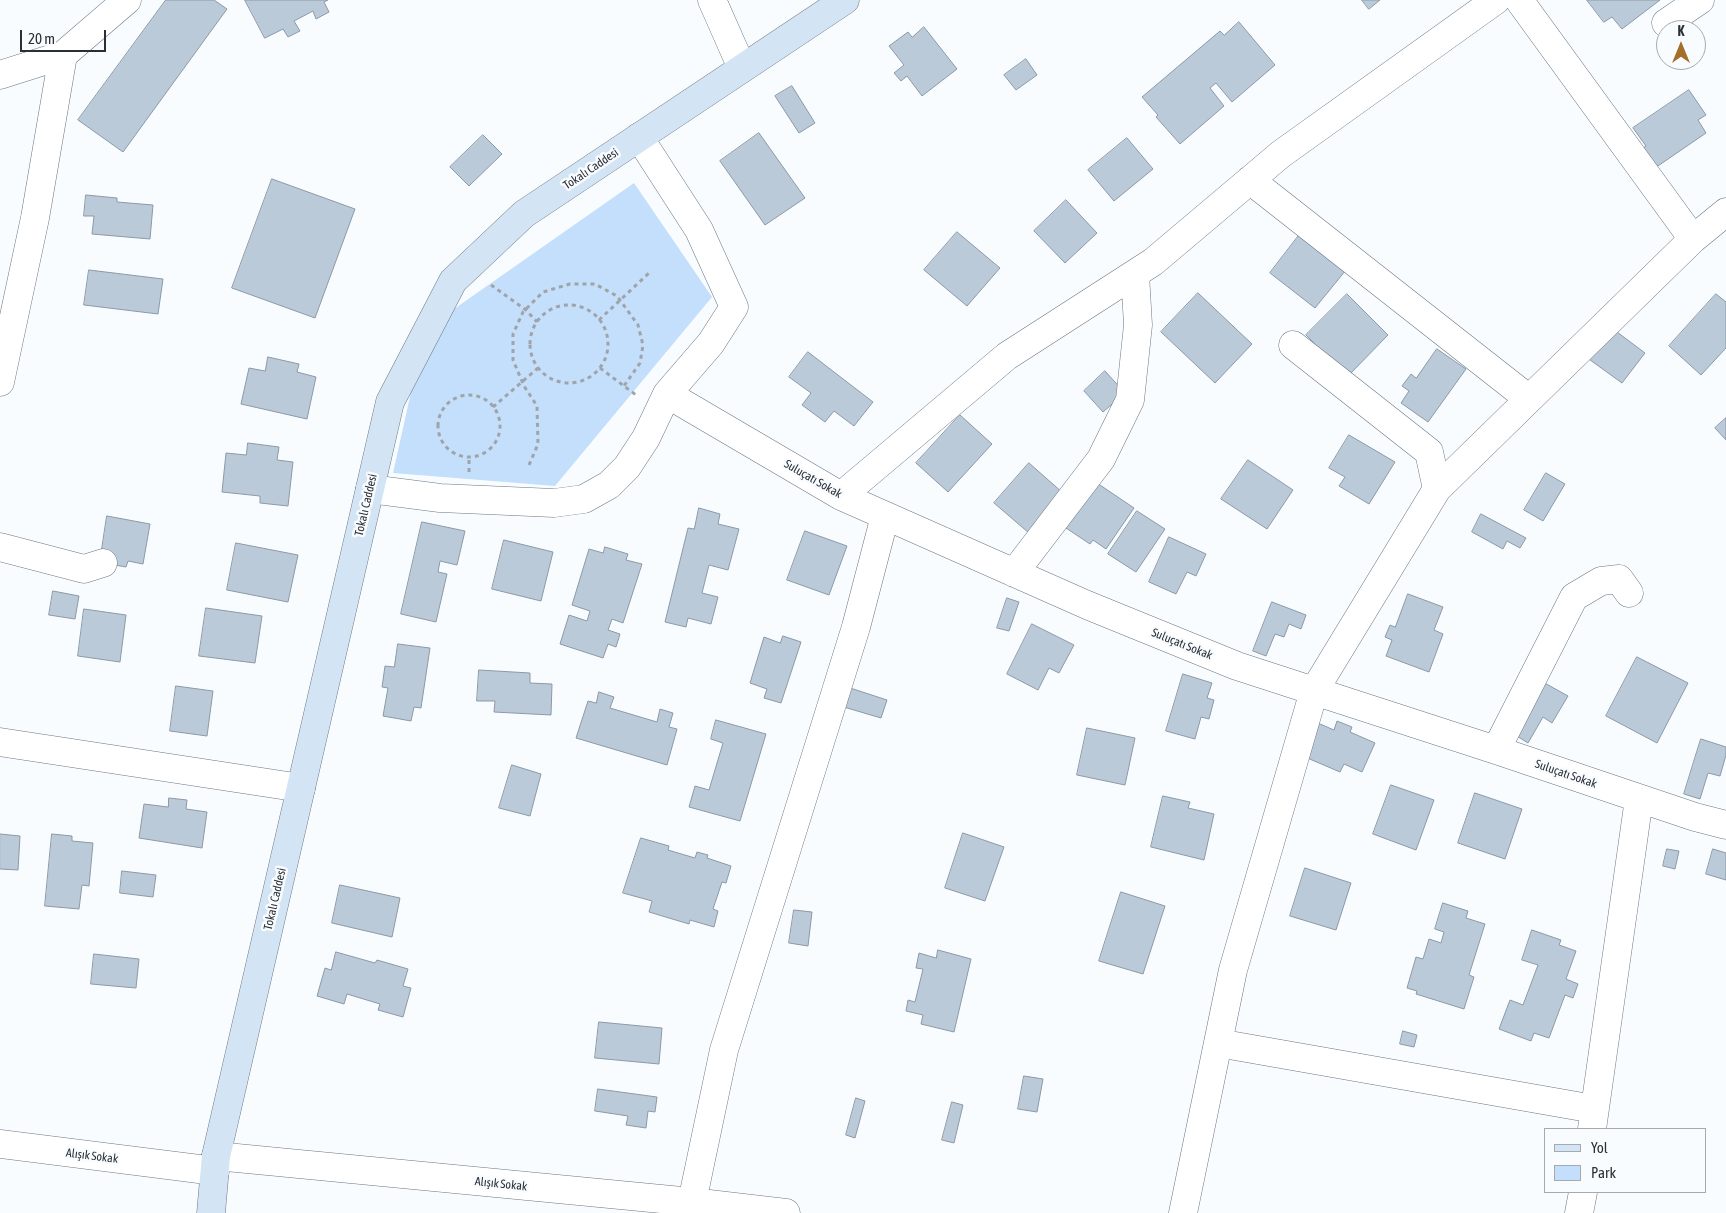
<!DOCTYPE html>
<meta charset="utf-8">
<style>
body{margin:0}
#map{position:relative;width:1726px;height:1213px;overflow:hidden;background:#f9fcff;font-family:"Asap Condensed",sans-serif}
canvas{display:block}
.legend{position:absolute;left:1544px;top:1128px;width:162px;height:65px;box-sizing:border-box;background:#f9fcff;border:1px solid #a6aaae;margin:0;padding:6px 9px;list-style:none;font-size:15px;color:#292f35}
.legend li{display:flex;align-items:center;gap:10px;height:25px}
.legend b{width:25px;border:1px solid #a6aaae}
.north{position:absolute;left:1656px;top:20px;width:50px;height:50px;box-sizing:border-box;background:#f9fcff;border:1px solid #a6aaae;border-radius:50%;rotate:0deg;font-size:14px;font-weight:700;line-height:20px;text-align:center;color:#292f35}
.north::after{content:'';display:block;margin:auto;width:18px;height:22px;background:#a56e29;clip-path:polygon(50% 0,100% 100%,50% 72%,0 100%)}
.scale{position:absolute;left:20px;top:30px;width:86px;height:22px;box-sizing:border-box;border:2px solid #292f35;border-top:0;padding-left:6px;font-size:15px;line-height:18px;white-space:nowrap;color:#292f35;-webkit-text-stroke:4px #f9fcff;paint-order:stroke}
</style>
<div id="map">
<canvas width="1726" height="1213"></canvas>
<ul class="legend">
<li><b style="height:6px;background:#d3e4f4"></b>Yol</li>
<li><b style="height:14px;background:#c3dffb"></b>Park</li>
</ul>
<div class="north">K</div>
<div class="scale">20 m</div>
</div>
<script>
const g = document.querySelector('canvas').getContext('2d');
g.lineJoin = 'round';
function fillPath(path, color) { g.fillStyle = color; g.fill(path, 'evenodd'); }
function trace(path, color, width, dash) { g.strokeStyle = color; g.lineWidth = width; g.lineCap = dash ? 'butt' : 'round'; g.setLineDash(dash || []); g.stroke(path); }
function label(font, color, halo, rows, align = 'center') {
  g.font = font + ' "Asap Condensed",sans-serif'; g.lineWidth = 5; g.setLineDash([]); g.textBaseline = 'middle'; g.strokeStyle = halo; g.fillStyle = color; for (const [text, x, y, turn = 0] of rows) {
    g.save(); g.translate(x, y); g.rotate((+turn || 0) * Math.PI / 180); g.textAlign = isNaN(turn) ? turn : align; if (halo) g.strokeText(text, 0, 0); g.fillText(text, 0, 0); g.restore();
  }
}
const green = new Path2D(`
 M634,183L712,297L555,486L393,473L411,392L454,309Z`);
const building = new Path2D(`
 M166,0H214L227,9L123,152L78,120Z
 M245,0H328L324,2L329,12L316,19L313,11L294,21L300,31L288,37L283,29L265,38Z
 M1362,0H1380L1369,9Z
 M1587,0H1660L1622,29L1612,17L1604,22Z
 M1239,22L1275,65L1232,102L1216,83L1210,88L1224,106L1180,144L1156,117L1158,115L1142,97L1220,31L1224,35Z
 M924,27L957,69L922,96L907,76L901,81L894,73L904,65L889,46L908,32L912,37Z
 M1026,59L1037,75L1016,90L1004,75Z
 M792,86L815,123L799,133L775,96Z
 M1689,90L1706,115L1698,120L1706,133L1652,170L1639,151L1646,146L1633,128Z
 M759,133L805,198L765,225L720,161Z
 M483,135L502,154L469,186L450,167Z
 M1127,138L1153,169L1114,201L1088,170Z
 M272,179L355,209L315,318L232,288Z
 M86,195L117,198V202L153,205L150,239L92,234L94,216H84Z
 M1066,200L1097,233L1065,263L1034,231Z
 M957,232L1000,268L967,306L924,270Z
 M1300,234L1346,270L1315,308L1270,273Z
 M89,270L163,279L158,314L84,305Z
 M1198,293L1252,344L1215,383L1161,332Z
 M1347,294L1388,335L1350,374L1342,366L1339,368L1306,335Z
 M1716,294L1726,302V348L1701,375L1669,346Z
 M1609,326L1645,353L1622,383L1586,357Z
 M1437,349L1466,369L1428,422L1401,403L1409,391L1402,386L1411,374L1416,378Z
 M808,352L873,402L854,426L834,411L825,422L802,405L811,393L789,377Z
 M268,357L299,364L297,372L316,377L307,419L241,404L249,368L265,371Z
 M1105,371L1125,393L1103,412L1084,391Z
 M960,415L992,444L948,492L916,463Z
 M1726,418V440L1715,428Z
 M1349,435L1395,462L1369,504L1339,486L1345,477L1329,468Z
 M248,443L279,447L277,460L293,462L288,506L260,503V496L222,492L226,453L246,455Z
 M1248,460L1293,490L1267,529L1221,499Z
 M1029,463L1063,493L1029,533L994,503Z
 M1546,473L1565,484L1543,521L1524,510Z
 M1097,483L1134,508L1106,549L1093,540L1090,544L1066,528Z
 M699,508L720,514L718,524L739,529L728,570L709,565L702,593L718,597L711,624L688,618L686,627L665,622L688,528L694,529Z
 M1137,511L1165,529L1136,572L1108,554Z
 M1481,514L1526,538L1520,548L1507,541L1503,549L1472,532Z
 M107,516L150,524L143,564L128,561L126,567L109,564L101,555Z
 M422,522L465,531L457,565L440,561L438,572L447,574L436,622L401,614Z
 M805,531L847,546L829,595L787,580Z
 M1169,537L1206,554L1196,576L1187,572L1176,594L1149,582Z
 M504,540L553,552L541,601L492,589Z
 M236,543L298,555L288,602L227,590Z
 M605,547L628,554L626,560L642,564L623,623L612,619L608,630L620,634L616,647L608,644L603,658L560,644L569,615L587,621L590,611L572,605L589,549L603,553Z
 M53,591L79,596L75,619L49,615Z
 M1408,594L1443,607L1434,630L1443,634L1429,672L1386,656L1392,640L1385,637L1390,625L1395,627Z
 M1007,598L1019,602L1009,631L997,628Z
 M1272,602L1306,615L1301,629L1289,624L1284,637L1275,634L1266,656L1253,651Z
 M206,608L262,616L255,663L199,656Z
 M84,609L126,615L120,662L78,656Z
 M1032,624L1074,645L1059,673L1049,668L1038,690L1007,674Z
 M783,636L801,642L781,703L764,698L767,689L750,683L764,637L780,643Z
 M398,644L430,648L421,708L414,707L411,721L383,716L388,688L382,687L385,666L394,667Z
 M1637,657L1688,683L1657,743L1606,716Z
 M479,670L530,673V683L552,684L551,715L494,712L495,701H477Z
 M1183,674L1212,683L1207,698L1214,700L1209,719L1201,717L1195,739L1166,731Z
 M1541,681L1568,696L1552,723L1543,717L1528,743L1512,733Z
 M176,686L213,691L207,736L170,731Z
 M844,686L887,700L881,718L837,705Z
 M599,692L614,697L610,708L657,722L660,709L673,713L669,727L677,729L667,765L576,738L588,701L596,703Z
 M716,720L766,734L740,821L689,807L695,786L709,790L723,743L711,739Z
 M1313,721L1334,730L1337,721L1352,727L1350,732L1375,743L1362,772L1344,764L1340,772L1298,754Z
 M1087,728L1135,738L1125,785L1077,775Z
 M1701,739L1726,747V755L1720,776L1708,773L1700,799L1684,794Z
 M512,765L541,774L530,816L499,808Z
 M1391,785L1434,800L1416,850L1373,834Z
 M1475,793L1522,809L1505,859L1458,843Z
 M1163,796L1190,802L1188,808L1214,814L1204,860L1151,847Z
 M169,798L187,800L186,809L207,812L202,848L139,838L144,804L168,807Z
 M963,833L1004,847L985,901L945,888Z
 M0,834L20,836L18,870L0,869Z
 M52,834L72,836V841L93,843L89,886L82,885L79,909L45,906Z
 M641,838L669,846L668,850L695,858L697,852L708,855L707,858L731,866L726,883L722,882L713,909L718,911L714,927L690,920L689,924L649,912L652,901L623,893Z
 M1667,849L1679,851L1675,869L1663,866Z
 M1713,849L1726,853V880L1706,874Z
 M1305,868L1351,883L1336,930L1290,916Z
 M122,871L156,875L153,897L120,893Z
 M340,885L400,898L392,937L332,923Z
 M1121,892L1165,906L1143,974L1099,961Z
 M1443,903L1468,911L1466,918L1485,924L1469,975L1474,977L1464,1009L1416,994L1417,991L1407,988L1416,957L1423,959L1429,939L1441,943L1444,932L1435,929Z
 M794,910L812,912L808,946L789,943Z
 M1532,930L1561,940L1559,945L1576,951L1566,979L1578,984L1573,998L1565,995L1549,1038L1534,1033L1531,1041L1499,1029L1510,1000L1523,1005L1538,965L1522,960Z
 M938,950L971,959L954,1032L921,1024L923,1015L906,1011L908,1000L915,1002L923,969L916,968L919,953L936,958Z
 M336,952L375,963L377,960L408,969L403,986L411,988L403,1017L378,1010L380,1004L347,994L344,1004L317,996L325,968L331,970Z
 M94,954L139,959L136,988L91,984Z
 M599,1022L662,1028L659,1064L595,1058Z
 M1403,1031L1417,1035L1414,1047L1400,1044Z
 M1024,1076L1043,1079L1037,1112L1018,1109Z
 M598,1089L657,1097L655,1112L648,1111L646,1128L626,1125L628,1116L595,1111Z
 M856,1098L865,1101L855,1138L846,1135Z
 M952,1102L963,1105L954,1143L942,1140Z`);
const path = new Path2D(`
 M491,285L526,310L537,322
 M530 344a39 39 0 1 1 78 0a39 39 0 1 1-78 0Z
 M599,320L649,273
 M600,368L636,395
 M438 426a31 31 0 1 1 62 0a31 31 0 1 1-62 0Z
 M493,407L538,368
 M529,465L538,444L537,406L524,386L513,360V334L523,312L543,292L570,284H595L617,296L638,325L643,345L640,363L624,386
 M469,472V457`);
const street = new Path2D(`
 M712,0L742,68
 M1666,23L1700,0
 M0,75L63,55
 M1250,180L1529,399
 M1693,239L1726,212
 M0,382L35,218L63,55L127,0
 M667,394L841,496L1087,605L1237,666L1496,750L1695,817L1726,825
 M370,489L440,498L554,503L584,499L609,485L627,467L646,438L667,394L711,343L734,307L699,230L639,137
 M1437,489L1693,239L1519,0
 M841,496L1007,356L1153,262L1281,154L1496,0
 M0,547L84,569L103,563
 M1014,573L1101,459L1130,400L1138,325L1135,274
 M0,742L301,788
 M1496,750L1574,597L1601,581L1619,579L1629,593
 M1218,1043L1594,1109
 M1592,1129L1639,799
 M0,1144L215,1171
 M216,1156L692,1202L786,1213
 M691,1213L692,1202L724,1050L856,627L885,516
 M1183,1213L1233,970L1314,691L1437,489L1429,452L1293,345
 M1579,1213L1583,1192`);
const secondary = new Path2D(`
 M211,1213L216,1156L390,402L453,281L524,214L845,0`);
const streetNames = [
 ["Tokalı Caddesi",591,169,-34],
 ["Suluçatı Sokak",813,479,30],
 ["Tokalı Caddesi",366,505,-77],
 ["Suluçatı Sokak",1182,644,22],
 ["Suluçatı Sokak",1566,774,19],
 ["Tokalı Caddesi",275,899,-77],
 ["Alışık Sokak",92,1156,7],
 ["Alışık Sokak",501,1184,6]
];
fillPath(green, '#c3dffb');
fillPath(building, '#bbcad8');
trace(building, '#8b99a7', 1);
trace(street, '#697784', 29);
trace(secondary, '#697784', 29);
trace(path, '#a0a4a8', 3, [4, 4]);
trace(street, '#fff', 28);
trace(secondary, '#d3e4f4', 28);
label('12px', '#292f35', '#f9fcff', streetNames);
</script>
